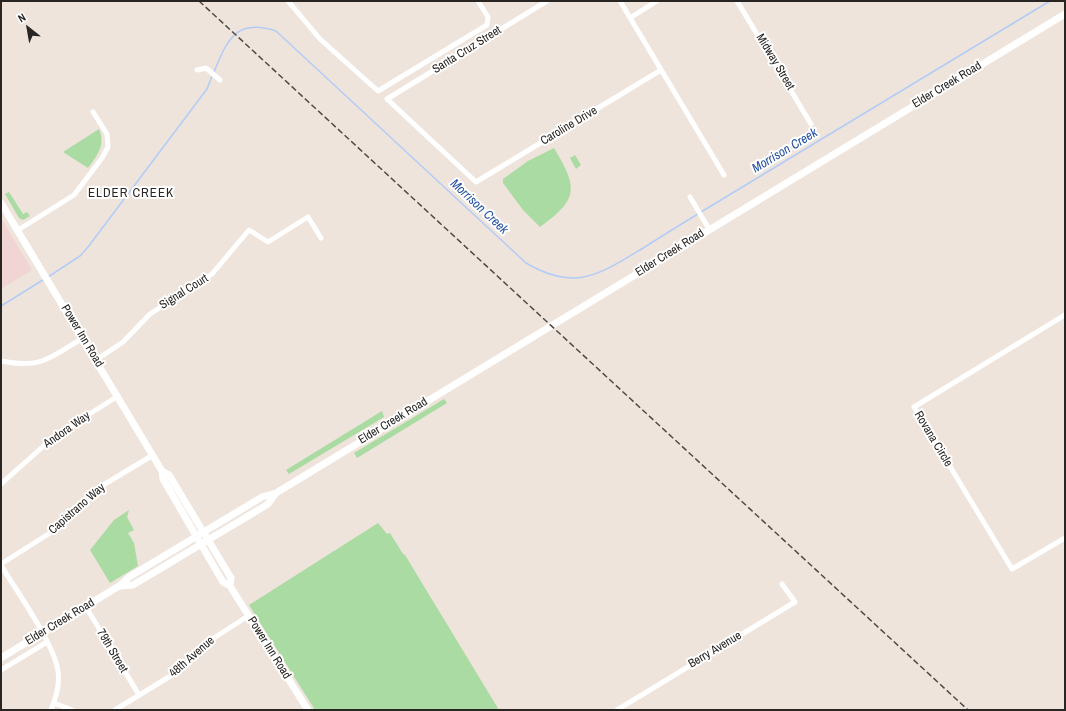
<!DOCTYPE html>
<style>
body{margin:0}
#map{position:relative;width:1066px;height:711px;overflow:hidden;background:#eee4dc;font-family:"Archivo Narrow",sans-serif}
canvas{display:block}
.frame{position:absolute;inset:0;border:2px solid #292522;pointer-events:none}
.north{position:absolute;left:8px;top:8px;width:40px;height:40px;-webkit-text-stroke:3px #fff;paint-order:stroke;rotate:329deg;font-size:11px;font-weight:700;line-height:16px;text-align:center;color:#292522}
.north::after{content:'';display:block;margin:auto;width:14px;height:18px;background:#292522;clip-path:polygon(50% 0,100% 100%,50% 72%,0 100%)}
</style>
<div id="map">
<canvas width="1066" height="711"></canvas>
<div class="frame"></div>
<div class="north">N</div>
</div>
<script>
const g = document.querySelector('canvas').getContext('2d');
g.lineJoin = 'round';
function fillPath(path, color) { g.fillStyle = color; g.fill(path, 'evenodd'); }
function trace(path, color, width, dash) { g.strokeStyle = color; g.lineWidth = width; g.lineCap = dash ? 'butt' : 'round'; g.setLineDash(dash || []); g.stroke(path); }
function label(font, color, halo, rows, align = 'center') {
  g.font = font + ' "Archivo Narrow",sans-serif'; g.lineWidth = 4; g.setLineDash([]); g.textBaseline = 'middle'; g.strokeStyle = halo; g.fillStyle = color; for (const [text, x, y, turn = 0] of rows) {
    g.save(); g.translate(x, y); g.rotate((+turn || 0) * Math.PI / 180); g.textAlign = isNaN(turn) ? turn : align; if (halo) g.strokeText(text, 0, 0); g.fillText(text, 0, 0); g.restore();
  }
}
const education = new Path2D(`
 M1,218L32,270L1,289Z`);
const green = new Path2D(`
 M99,129C106,145 97,156 88,168L63,152Z
 M554,148C578,188 579,199 540,227L523,210L503,183V179L528,161Z
 M575,155L581,165L576,169L570,158Z
 M9,192L23,214L27,212L30,216L23,220L19,218L5,194Z
 M444,399L447,403L357,458L354,453Z
 M382,411L384,417L289,474L286,470Z
 M129,510L127,517L134,530L128,533L134,543L138,566L110,583L90,550L114,520Z
 M378,523L387,534L390,533L403,554L405,555L499,710H315L249,605Z`);
const stream = new Path2D(`
 M214,72C227,40 236,18 276,31L526,263C574,291 597,276 640,250C659,238 678,226 698,214
 M701,212L1050,1
 M48,277L80,256L88,247L207,89L212,76
 M1,306L43,280`);
const street = new Path2D(`
 M288,1L320,39L378,91L487,25L488,17L478,1
 M547,1L387,99L476,182L661,70
 M620,1L724,175
 M737,1L811,124
 M630,18L657,1
 M197,70L206,68L220,80
 M690,197L709,229
 M18,230L74,195L102,158L108,147L107,134L93,112
 M1065,315L914,407L1012,569L1065,538
 M96,360L123,342L150,314L212,274L249,230L268,242L308,217L321,238
 M1,361C42,369 49,358 83,338
 M1,484L56,435L118,396
 M1,564L61,526L100,487L153,455
 M1,565C17,592 54,643 58,671C60,685 56,697 51,710
 M86,607L139,695
 M1,670L47,642
 M54,703L72,710
 M115,710L177,672L188,662L203,645L248,616
 M617,710L795,602L782,584`);
const secondary = new Path2D(`
 M1,203L162,471L169,475L231,578L230,586
 M162,471L163,479L223,582L230,586L308,710
 M119,586L133,585L268,504L276,493
 M1,658L119,586L129,577L262,497L276,493L1065,14`);
const rail = new Path2D(`
 M199,1L968,710`);
const streetNames = [
 ["Santa Cruz Street",467,50,-32],
 ["Midway Street",775,62,59],
 ["Elder Creek Road",947,85,-31],
 ["Caroline Drive",569,126,-31],
 ["Elder Creek Road",670,253,-32],
 ["Signal Court",184,292,-32],
 ["Power Inn Road",82,336,59],
 ["Elder Creek Road",393,421,-31],
 ["Andora Way",67,430,-35],
 ["Rovana Circle",933,439,59],
 ["Capistrano Way",77,509,-41],
 ["Elder Creek Road",60,622,-31],
 ["Power Inn Road",269,648,58],
 ["Berry Avenue",715,650,-31],
 ["79th Street",112,651,59],
 ["48th Avenue",192,657,-41]
];
const waterNames = [
 ["Morrison Creek",785,151,-31],
 ["Morrison Creek",479,207,43]
];
const neighbourhoodNames = [
 ["ELDER CREEK",131,194]
];
fillPath(education, '#f0d5d4');
fillPath(green, '#a9dba2');
trace(stream, '#b3ccf6', 1.5);
trace(street, '#fff', 5);
trace(secondary, '#fff', 7);
trace(rail, '#4f4a46', 1.5, [6, 3]);
label('12px', '#292522', '#fff', streetNames);
label('italic 13px', '#2552a2', '#fff', waterNames);
g.letterSpacing = '1px';
label('13px', '#292522', '#fff', neighbourhoodNames);
g.letterSpacing = '0px';
</script>
